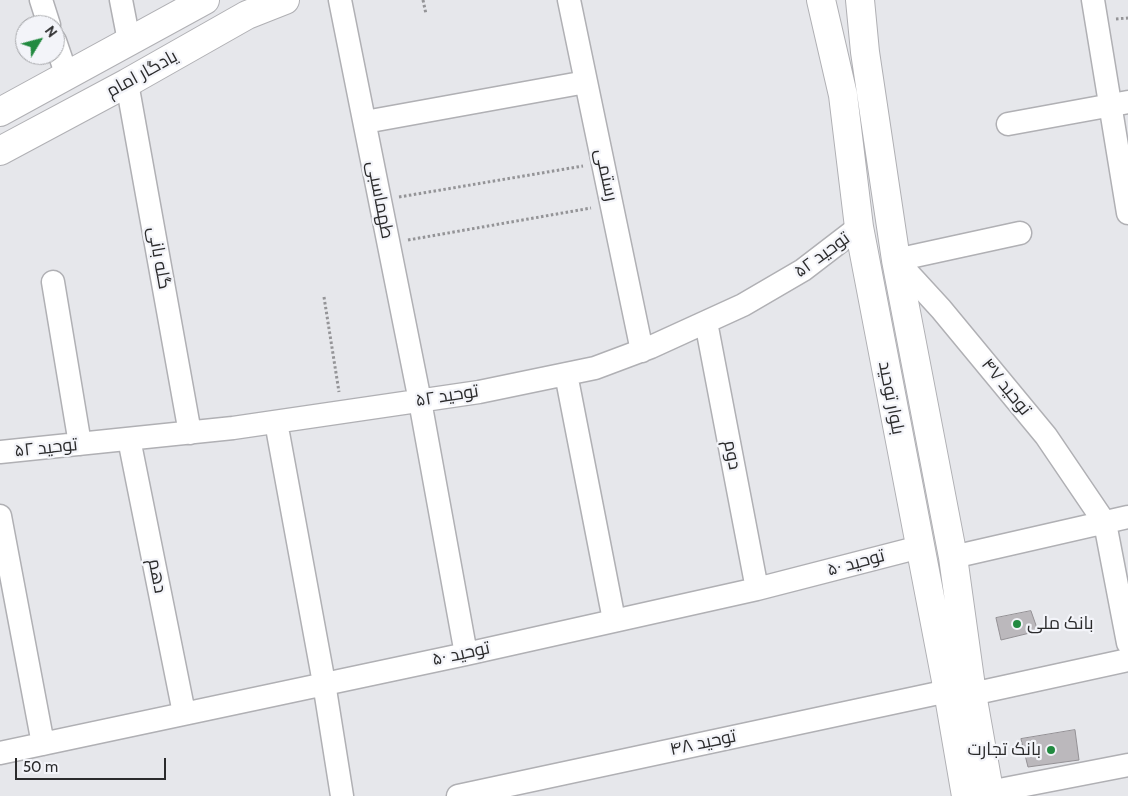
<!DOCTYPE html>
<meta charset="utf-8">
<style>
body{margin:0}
#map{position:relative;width:1128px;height:796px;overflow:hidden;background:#e6e7eb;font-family:Cabin,sans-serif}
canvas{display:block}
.north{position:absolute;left:15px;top:15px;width:50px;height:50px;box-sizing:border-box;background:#f3f4f9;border:1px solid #a3a4a7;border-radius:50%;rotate:53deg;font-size:14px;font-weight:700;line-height:20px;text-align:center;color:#2b2b2c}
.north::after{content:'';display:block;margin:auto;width:18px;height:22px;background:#228a40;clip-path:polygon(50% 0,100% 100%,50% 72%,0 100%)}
.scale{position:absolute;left:15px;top:758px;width:151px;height:22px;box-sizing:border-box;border:2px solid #2b2b2c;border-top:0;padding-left:6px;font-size:15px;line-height:18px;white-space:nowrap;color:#2b2b2c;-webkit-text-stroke:4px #f3f4f9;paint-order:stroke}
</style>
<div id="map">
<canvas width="1128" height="796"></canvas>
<div class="north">N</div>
<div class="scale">50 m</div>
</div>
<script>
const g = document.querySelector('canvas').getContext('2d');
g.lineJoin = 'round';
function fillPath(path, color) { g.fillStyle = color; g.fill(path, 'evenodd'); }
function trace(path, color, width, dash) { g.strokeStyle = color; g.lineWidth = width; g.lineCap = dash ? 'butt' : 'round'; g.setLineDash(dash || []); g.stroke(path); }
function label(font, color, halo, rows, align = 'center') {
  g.font = font + ' Cabin,Cairo,sans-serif'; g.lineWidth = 4.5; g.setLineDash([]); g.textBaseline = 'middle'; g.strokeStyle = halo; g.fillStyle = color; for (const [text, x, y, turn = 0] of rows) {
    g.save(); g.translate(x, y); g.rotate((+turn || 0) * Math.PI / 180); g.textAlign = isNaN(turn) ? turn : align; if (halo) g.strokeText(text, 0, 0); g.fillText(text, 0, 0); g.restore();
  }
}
const building = new Path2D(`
 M1031,611L1038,631L1001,640L996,618Z
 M1075,730L1079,760L1028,767L1021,739Z`);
const path = new Path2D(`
 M423,0L426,14
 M1116,19L1128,18
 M399,197L583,166
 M408,240L591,208
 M324,297L339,392`);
const minor = new Path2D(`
 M41,0L49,25
 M121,0L129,41
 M340,0L420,401L466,654
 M569,0L642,351
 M1093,0L1128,213
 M55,41L67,76
 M127,83L190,433
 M365,122L586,82
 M1008,124L1128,102
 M896,260L941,309L1046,436L1105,523L1128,643
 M896,260L1020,233
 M53,282L80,444
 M706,322L757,589
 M566,374L614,620
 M276,422L324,683L342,796
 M129,439L184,713
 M0,452L233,428L479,392L595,368L651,347L743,305L803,270L859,227
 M0,516L43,744
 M953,557L1128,517
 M972,694L1128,660
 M0,753L466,654L757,589L920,547
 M989,792L1128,765
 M458,796L948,691`);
const major = new Path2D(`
 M821,0L843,95L859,227L948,691L966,796
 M860,0L865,52L896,260L953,557L972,694L990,796
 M0,112L205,0
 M0,151L127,83L247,15L285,0`);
const markers = [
 [1017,624,5,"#228a40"],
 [1051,750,5,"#228a40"]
];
const streetNames = [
 ["یادگار امام",142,74,-29],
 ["رستمی",606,175,78],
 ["طهماسبی",380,200,79],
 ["توحید ۵۲",822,255,-36],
 ["گله بانی",159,258,80],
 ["توحید ۴۷",1006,387,51],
 ["توحید ۵۲",447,396,-9],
 ["بلوار توحید",891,398,79],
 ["توحید ۵۲",46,448,-6],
 ["دوم",732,455,79],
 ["توحید ۵۰",856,563,-15],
 ["دهم",157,576,79],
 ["توحید ۵۰",461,654,-12],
 ["توحید ۴۸",703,743,-12]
];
const poiNames = [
 ["بانک ملی",1027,624],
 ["بانک تجارت",1041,750,"right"]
];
fillPath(building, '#bbb8bc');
trace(building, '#949195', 1);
trace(minor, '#b0b0b4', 25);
trace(major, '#b0b0b4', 30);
trace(path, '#949497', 3, [2.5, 2.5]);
trace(minor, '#fff', 22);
trace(major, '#fff', 28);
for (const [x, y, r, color] of markers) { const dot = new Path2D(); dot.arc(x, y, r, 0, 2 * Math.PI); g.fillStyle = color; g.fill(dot); trace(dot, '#f3f4f9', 2); }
label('18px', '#2b2b2c', '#f3f4f9', streetNames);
label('18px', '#2b2b2c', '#f3f4f9', poiNames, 'left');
</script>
